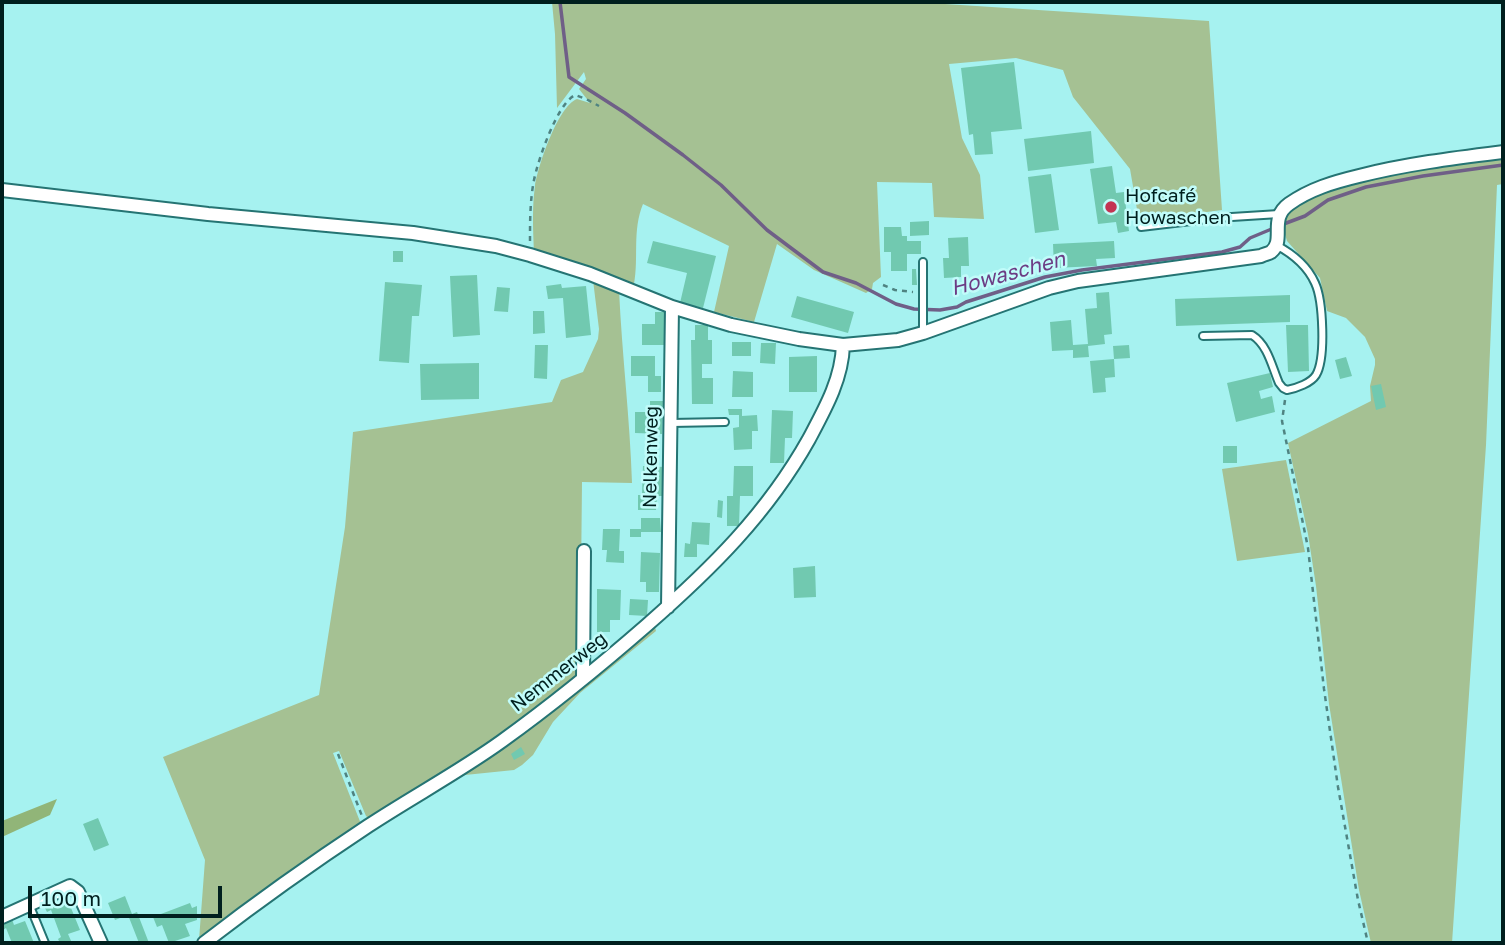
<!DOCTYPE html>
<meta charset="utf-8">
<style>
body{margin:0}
#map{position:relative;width:1505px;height:945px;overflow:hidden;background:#a6f2f0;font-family:"Golos Text",sans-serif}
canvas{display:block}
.frame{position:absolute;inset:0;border:4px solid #001f1e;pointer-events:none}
.scale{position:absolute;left:28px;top:886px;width:194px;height:32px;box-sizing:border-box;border:4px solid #001f1e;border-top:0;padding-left:9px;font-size:21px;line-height:24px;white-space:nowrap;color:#001f1e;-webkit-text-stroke:5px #c1fcfa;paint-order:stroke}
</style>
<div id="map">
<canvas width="1505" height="945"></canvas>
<div class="frame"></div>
<div class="scale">100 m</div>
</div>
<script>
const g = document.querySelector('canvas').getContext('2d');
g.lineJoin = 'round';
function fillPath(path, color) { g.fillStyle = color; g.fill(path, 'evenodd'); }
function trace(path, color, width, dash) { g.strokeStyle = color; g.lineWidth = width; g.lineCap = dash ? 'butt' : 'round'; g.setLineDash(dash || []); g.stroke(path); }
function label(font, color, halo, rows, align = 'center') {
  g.font = font + ' "Golos Text",sans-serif'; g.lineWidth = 5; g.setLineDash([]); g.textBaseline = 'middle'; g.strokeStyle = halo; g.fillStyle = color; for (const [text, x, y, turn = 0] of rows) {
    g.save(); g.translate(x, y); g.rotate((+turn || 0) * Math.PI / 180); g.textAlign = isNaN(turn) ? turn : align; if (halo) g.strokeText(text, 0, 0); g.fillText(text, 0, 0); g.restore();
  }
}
const green = new Path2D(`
 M552,2H914L1209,21L1222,210L1139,221L1130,169L1073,97L1063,70L1016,58L949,64L962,138L980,175L984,219L934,217L932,183L877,182L881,277L873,283L872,289L866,293L814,270L777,244L754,322L714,312L729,246L643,204C632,231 639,257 634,284L534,252C533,230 532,207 535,186C538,166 558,106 577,99L590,103L579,89L586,79L584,72L557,108L555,34Z
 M1503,157V184L1497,185L1486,445L1452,943H1371L1359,890L1329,704L1316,586L1308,534L1288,443L1371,401L1370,386L1375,365V359L1365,337L1346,318L1327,311L1320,278L1287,241L1284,231V216L1289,211L1321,191L1378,176L1435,165Z
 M593,280L619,290C622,355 630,419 632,483L582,482L580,676L523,721L370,819L366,816L339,751L333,753L361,824L259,894L199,940L205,860L163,757L319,695L345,527L353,432L552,402L561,380L583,372L598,339L599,329Z
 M1286,460L1305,552L1237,561L1222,469Z
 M655,627L656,631L580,693L553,722L533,755L522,765L514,770L465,775L441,785L575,693Z`);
const forest = new Path2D(`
 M57,799L50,815L2,837V821Z`);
const stream = new Path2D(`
 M560,2L569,77L625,113L683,155L721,185L767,230L823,272L856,283L896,304L914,309L940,310L957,307L966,302L1045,277L1082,270L1222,252L1240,247L1250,238L1274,228
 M1281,225L1305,216L1328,200L1366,187L1423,176L1503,165`);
const building = new Path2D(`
 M1014,62L1022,129L991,132L993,154L975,155L973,134L969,135L961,68Z
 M1091,131L1094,163L1028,171L1024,139Z
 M1112,166L1116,193L1124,192L1129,231L1118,233L1116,222L1098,224L1090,169Z
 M1051,174L1059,230L1035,233L1028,177Z
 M929,221V235L910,236V222Z
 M884,227H901L902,236H907V241H921V254H907V271H891V252H884Z
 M968,237L969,266H961V277L944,278L943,258H949L948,238Z
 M653,241L716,256L703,308L680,303L687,273L647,263Z
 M1114,241L1115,258L1096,259L1097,266L1054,268L1053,244Z
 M393,251H403V262H393Z
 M912,269H916L917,285H912Z
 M477,275L480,335L453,337L450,276Z
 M385,282L422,285L419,316H412L409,363L379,361Z
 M561,284L562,288L586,286L591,335L566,338L563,298L548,299L546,286Z
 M497,287L510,288L508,312L494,311Z
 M1109,292L1112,334L1104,335L1105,344L1088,346L1089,357L1073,358V350L1052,351L1050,322L1071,320L1073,345L1088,344L1085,309L1097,308L1096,293Z
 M1290,295V322L1176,326L1175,299Z
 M797,296L854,312L848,333L791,317Z
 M533,311H544L545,333L533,334Z
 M655,312H672L667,345H642V324H655Z
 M695,325H708V340H712V364H702V378H713V404H692L691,340H695Z
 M1286,325H1308L1309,371L1288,372Z
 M732,342H751V356H732Z
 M761,343H776L775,364L760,363Z
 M535,345H548L547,379L534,378Z
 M1129,345L1130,358L1114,359L1115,377L1105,378L1106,392L1093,393L1090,361L1114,359L1113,346Z
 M631,356H655V376H661V392H648V376H631Z
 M817,356V392H789V357Z
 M1346,357L1352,376L1340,379L1335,360Z
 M479,363V399L421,400L420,364Z
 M733,371L753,372V397H732Z
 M1270,373L1273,387L1259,391L1261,399L1272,396L1275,412L1236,422L1227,383Z
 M1381,384L1386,407L1376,410L1371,386Z
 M650,401H663L662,434L635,433V412H650Z
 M728,409H742V416L757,415L758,431H752V449L734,450L733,428L739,427V415H729Z
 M772,410L793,411L792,438H785L784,463H770Z
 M1223,446H1237V463H1223Z
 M643,466L664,467L663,496H657L656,510H638V495H642Z
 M734,466H753V496H740L739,526H727V496H733Z
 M718,500L723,501L722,518L717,517Z
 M641,518H660L661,532H641V537H630V529H641Z
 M692,522L710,523L709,545L697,544V557H684L685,543L690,544Z
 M603,529H620L619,551H624V563L606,562L607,550H602Z
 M641,552L660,553L659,592H646V582H640Z
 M815,566L816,597L794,598L793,568Z
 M597,589L621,590L620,620H610V632H597Z
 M630,599L648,600L647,616L629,615Z
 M521,747L525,754L514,760L511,754Z
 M98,818L109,845L94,851L83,824Z
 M125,896L132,914L137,912L149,943H139L128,915L115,920L108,903Z
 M55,902L58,907L69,903L80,930L68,934L72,943H60L58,939L61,937L51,910L47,912L44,906Z
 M190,903L192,908L197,906V920L185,924L190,936L169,943L162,925L157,927L153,917Z
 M12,919L14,925L25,921L34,943H12L6,928L3,930L2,927V924Z`);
const path = new Path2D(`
 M530,241C530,221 530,200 534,180C538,160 557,104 575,95L586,99L599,106
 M883,285L895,290L913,292
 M1285,400L1282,421L1308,548L1324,689L1338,787L1358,900L1368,943
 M338,754L362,816`);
const lane = new Path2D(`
 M1141,227L1216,218L1279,214
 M923,333V262
 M1203,336L1252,335C1268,345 1272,367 1279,383L1283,388L1287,390C1297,388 1311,383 1316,375C1326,358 1323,300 1315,283C1307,265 1293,254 1276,245
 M671,423L725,422
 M29,904L45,943`);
const street = new Path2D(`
 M2,190L208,214L413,233L496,246L530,255L590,274L672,307L731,325L799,339L843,345L898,340L923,333L1049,288L1078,281L1261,256C1264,254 1268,254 1271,252C1286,240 1268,219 1289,204C1310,189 1334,182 1359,176C1406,164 1455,158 1503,152
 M668,607L672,307
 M583,679L584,551
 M2,917L70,886L78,892L101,943
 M204,943C257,902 312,863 368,826C412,797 459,772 502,741C552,705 600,666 647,625C711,569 767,514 809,439C825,409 842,379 843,345`);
const markers = [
 [1111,207,7,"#c33352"]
];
const poiNames = [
 ["Hofcafé",1125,196],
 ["Howaschen",1125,218]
];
const streetNames = [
 ["Nelkenweg",651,457,-89],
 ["Nemmerweg",559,672,-38]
];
const waterNames = [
 ["Howaschen",1008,274,-15]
];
fillPath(green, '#a5c193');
fillPath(forest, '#91b578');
trace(stream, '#6f5f87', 3.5);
fillPath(building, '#71c9b0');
trace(lane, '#257473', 10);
trace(street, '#257473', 16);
trace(path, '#4f8381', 2.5, [5, 5]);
trace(lane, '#fff', 6);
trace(street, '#fff', 12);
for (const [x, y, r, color] of markers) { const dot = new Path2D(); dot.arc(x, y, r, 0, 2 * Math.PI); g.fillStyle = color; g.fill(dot); trace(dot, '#c1fcfa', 2.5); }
label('19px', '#001f1e', '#c1fcfa', poiNames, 'left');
label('19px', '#001f1e', '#c1fcfa', streetNames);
label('italic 21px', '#6c3c84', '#c1fcfa', waterNames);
</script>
